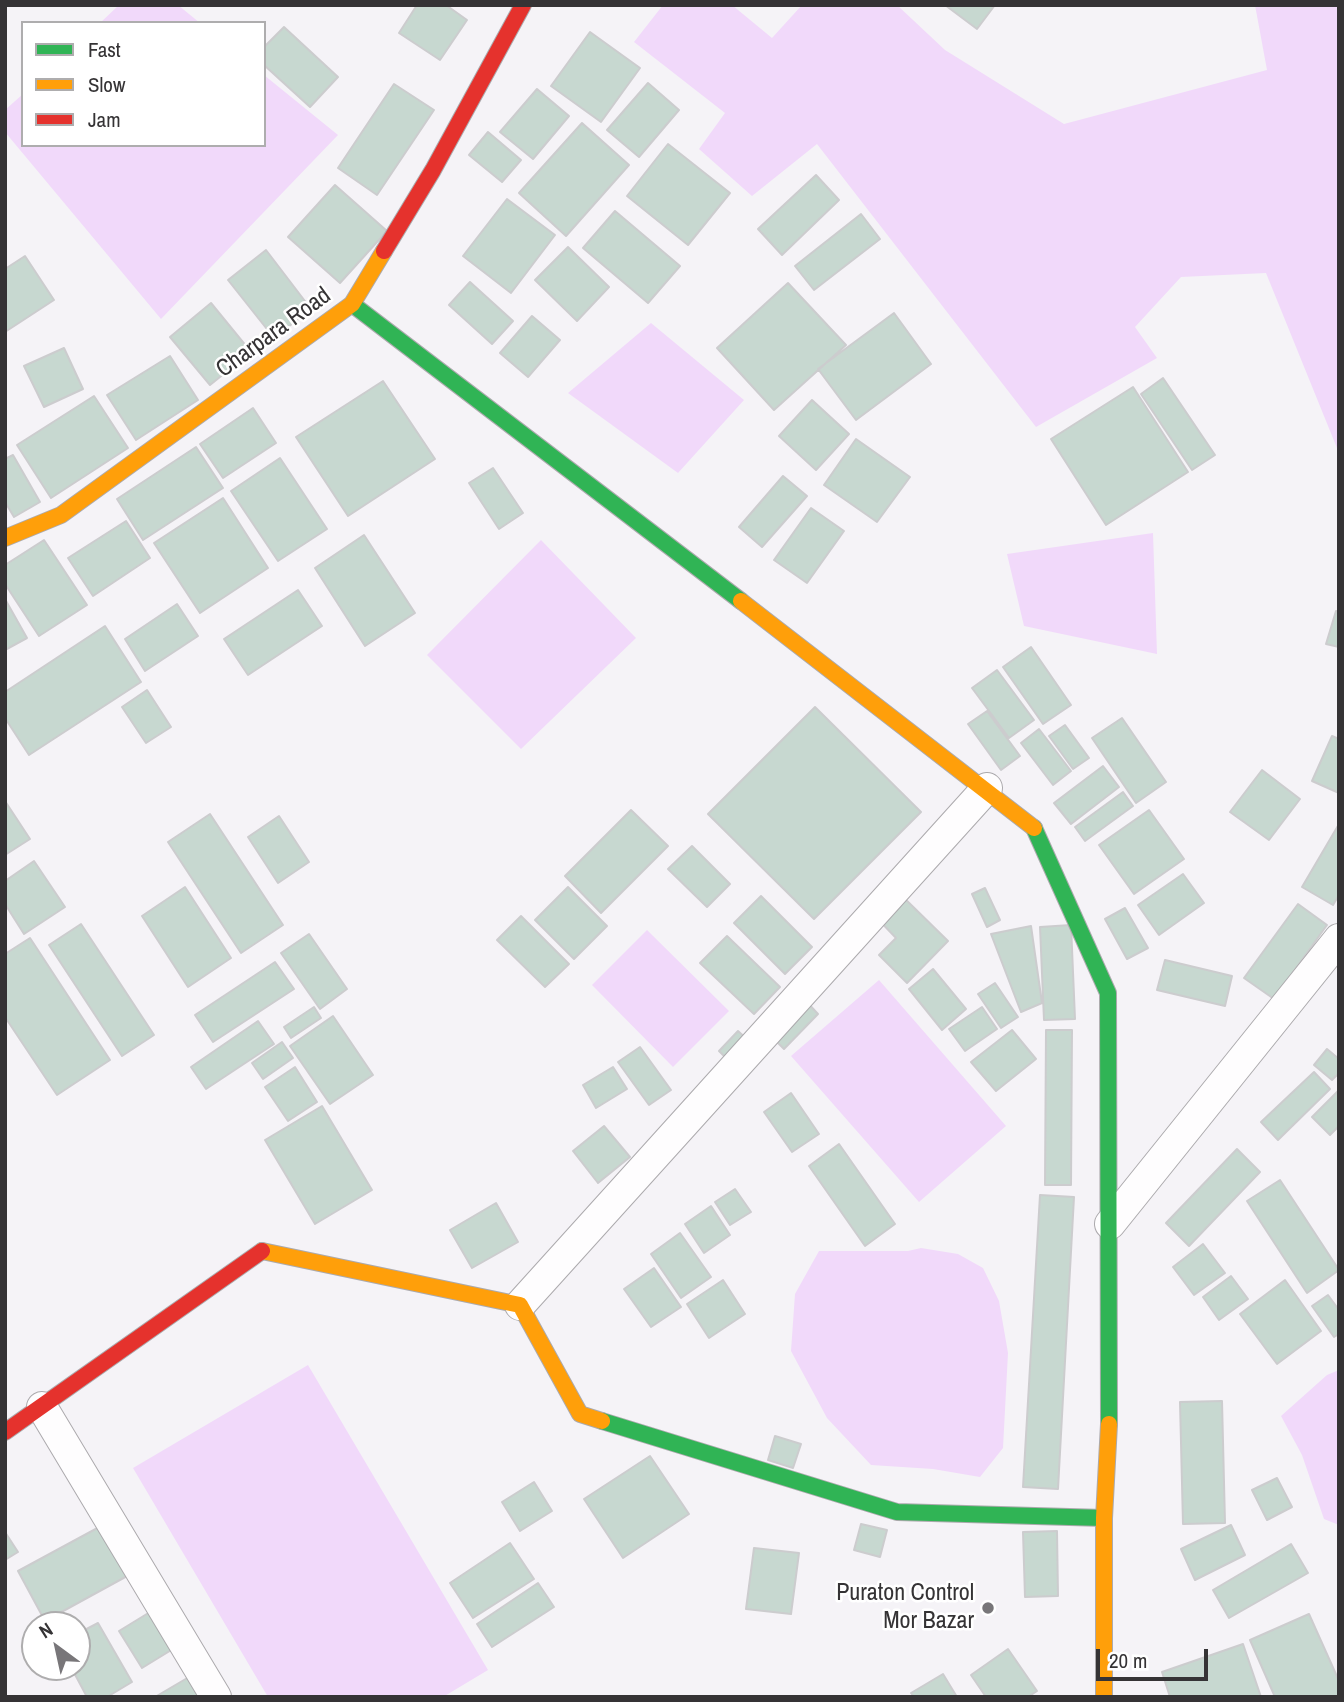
<!DOCTYPE html>
<style>
body{margin:0}
#map{position:relative;width:1344px;height:1702px;overflow:hidden;background:#f5f3f7;font-family:"Archivo Narrow",sans-serif}
canvas{display:block}
.frame{position:absolute;inset:0;border:7px solid #353335;pointer-events:none}
.legend{position:absolute;left:21px;top:21px;width:245px;height:126px;box-sizing:border-box;background:#fff;border:2px solid #aeadae;margin:0;padding:9px 12px;list-style:none;font-size:21px;color:#353335}
.legend li{display:flex;align-items:center;gap:14px;height:35px}
.legend b{width:35px;border:2px solid #aeadae}
.north{position:absolute;left:21px;top:1611px;width:70px;height:70px;box-sizing:border-box;background:#fff;border:2px solid #aeadae;border-radius:50%;rotate:327deg;font-size:19px;font-weight:700;line-height:28px;text-align:center;color:#353335}
.north::after{content:'';display:block;margin:auto;width:24px;height:32px;background:#787679;clip-path:polygon(50% 0,100% 100%,50% 72%,0 100%)}
.scale{position:absolute;left:1096px;top:1649px;width:112px;height:32px;box-sizing:border-box;border:4px solid #353335;border-top:0;padding-left:9px;font-size:21px;line-height:24px;white-space:nowrap;color:#353335;-webkit-text-stroke:5px #fff;paint-order:stroke}
</style>
<div id="map">
<canvas width="1344" height="1702"></canvas>
<div class="frame"></div>
<ul class="legend">
<li><b style="height:9px;background:#30b455"></b>Fast</li>
<li><b style="height:9px;background:#ff9f0a"></b>Slow</li>
<li><b style="height:9px;background:#e5322d"></b>Jam</li>
</ul>
<div class="north">N</div>
<div class="scale">20 m</div>
</div>
<script>
const g = document.querySelector('canvas').getContext('2d');
g.lineJoin = 'round';
function fillPath(path, color) { g.fillStyle = color; g.fill(path, 'evenodd'); }
function trace(path, color, width, dash) { g.strokeStyle = color; g.lineWidth = width; g.lineCap = dash ? 'butt' : 'round'; g.setLineDash(dash || []); g.stroke(path); }
function label(font, color, halo, rows, align = 'center') {
  g.font = font + ' "Archivo Narrow",sans-serif'; g.lineWidth = 5; g.setLineDash([]); g.textBaseline = 'middle'; g.strokeStyle = halo; g.fillStyle = color; for (const [text, x, y, turn = 0] of rows) {
    g.save(); g.translate(x, y); g.rotate((+turn || 0) * Math.PI / 180); g.textAlign = isNaN(turn) ? turn : align; if (halo) g.strokeText(text, 0, 0); g.fillText(text, 0, 0); g.restore();
  }
}
const water = new Path2D(`
 M119,5H178L200,23H100Z
 M663,5H732L772,38L802,5H897L945,50L1064,124L1267,70L1255,5H1339V453L1266,273L1181,277L1135,327L1157,358L1036,427L817,144L752,196L699,149L725,113L634,42Z
 M264,75L338,135L161,319L5,132V110L23,94V145H264Z
 M651,323L744,400L678,473L568,393Z
 M1153,533L1157,654L1024,626L1007,554Z
 M541,540L636,638L521,749L427,655Z
 M647,930L729,1011L673,1067L592,985Z
 M879,980L1006,1126L919,1202L791,1056Z
 M921,1248L958,1254L983,1268L999,1301L1008,1353L1003,1448L980,1477L933,1469L871,1465L827,1418L791,1351L795,1294L819,1251H908Z
 M308,1365L488,1670L443,1697H268L133,1468Z
 M1339,1370V1525L1324,1519L1302,1455L1281,1416L1327,1375Z`);
const building = new Path2D(`
 M417,5H446L467,20L440,60L399,33Z
 M945,5H995L977,29Z
 M284,27L338,77L310,107L264,65V47Z
 M590,32L640,68L601,122L551,86Z
 M648,83L679,110L639,157L607,130Z
 M394,84L434,110L377,195L338,168Z
 M537,89L569,116L533,159L500,132Z
 M582,123L629,165L566,236L519,193Z
 M488,132L521,160L502,182L469,155Z
 M668,144L730,193L688,245L627,196Z
 M816,175L839,200L782,255L758,229Z
 M335,185L387,231L340,283L288,237Z
 M507,199L555,235L511,293L463,256Z
 M615,211L680,266L648,303L583,248Z
 M861,214L880,239L814,290L795,266Z
 M568,247L609,287L577,321L535,280Z
 M266,250L311,309L274,338L228,280Z
 M25,256L54,300L5,332V269Z
 M470,282L513,321L492,344L449,305Z
 M788,283L846,345L774,410L717,348Z
 M211,303L251,352L210,385L170,337Z
 M894,313L931,364L856,420L818,369Z
 M532,316L560,340L528,377L500,353Z
 M64,348L83,389L44,407L24,366Z
 M170,356L198,400L136,440L107,395Z
 M1163,378L1215,455L1192,470L1141,394Z
 M383,381L435,459L348,516L296,437Z
 M1133,387L1188,472L1106,525L1051,439Z
 M94,396L128,448L51,498L17,445Z
 M812,400L849,434L816,470L779,436Z
 M253,408L276,443L223,478L200,444Z
 M856,439L910,477L877,522L824,485Z
 M196,447L223,488L143,540L117,499Z
 M13,455L40,502L14,517L5,502V459Z
 M280,458L327,529L278,561L231,491Z
 M493,468L523,513L499,529L469,483Z
 M783,476L807,496L762,547L739,527Z
 M223,498L268,568L200,613L154,543Z
 M811,508L844,531L807,583L774,560Z
 M126,521L150,558L93,596L68,558Z
 M364,535L415,613L365,646L315,568Z
 M44,540L87,605L39,636L5,584V565Z
 M298,590L322,626L248,675L224,639Z
 M5,599L27,638L5,650Z
 M177,604L198,636L145,671L125,639Z
 M1336,611L1339,612V647L1326,644Z
 M105,626L141,682L29,755L5,718V692Z
 M1031,647L1071,705L1043,724L1003,667Z
 M997,670L1034,720L1009,738L972,688Z
 M147,690L171,727L146,743L122,707Z
 M815,707L921,812L814,919L708,814Z
 M987,711L1020,756L1001,770L968,724Z
 M1122,718L1166,782L1136,803L1092,738Z
 M1065,725L1089,758L1073,769L1049,736Z
 M1039,729L1071,771L1053,785L1021,743Z
 M1332,736L1339,739V793L1312,781Z
 M1103,766L1119,787L1071,824L1054,803Z
 M1262,770L1300,799L1269,840L1230,812Z
 M1123,792L1133,806L1085,841L1075,827Z
 M5,801L30,839L5,855Z
 M631,810L668,846L601,913L565,876Z
 M1149,810L1184,859L1134,894L1099,845Z
 M210,814L283,925L241,953L168,842Z
 M279,816L309,862L278,883L248,837Z
 M1339,824V895L1333,905L1302,887Z
 M692,846L730,884L707,907L668,869Z
 M34,861L65,907L24,934L5,904V881Z
 M1183,874L1204,903L1159,935L1138,905Z
 M185,887L231,958L188,987L142,916Z
 M568,887L607,926L574,959L535,920Z
 M985,888L1000,920L987,927L972,894Z
 M899,893L948,941L907,983L879,955L896,938L875,916Z
 M761,896L812,947L785,974L734,923Z
 M1298,904L1327,925L1274,999L1244,978Z
 M1125,908L1148,948L1127,959L1105,919Z
 M521,916L569,964L545,987L497,940Z
 M81,924L154,1035L122,1056L49,945Z
 M1071,925L1075,1019L1044,1020L1040,927Z
 M1031,926L1042,1003L1021,1012L991,934Z
 M309,934L347,989L320,1009L281,953Z
 M727,936L780,987L754,1014L700,963Z
 M30,938L110,1060L57,1095L5,1017V954Z
 M1165,960L1232,976L1225,1006L1157,990Z
 M275,962L294,989L213,1042L195,1015Z
 M933,969L966,1009L942,1030L909,989Z
 M995,983L1018,1017L1001,1028L978,994Z
 M804,999L818,1014L784,1049L769,1034Z
 M314,1007L321,1018L291,1038L284,1027Z
 M982,1007L997,1029L965,1051L949,1029Z
 M333,1016L373,1075L330,1104L290,1046Z
 M258,1021L274,1044L206,1089L191,1067Z
 M1012,1030L1036,1059L996,1091L971,1062Z
 M1046,1030H1072L1071,1185H1045Z
 M738,1031L750,1042L730,1062L719,1051Z
 M282,1042L293,1058L263,1079L252,1063Z
 M640,1047L671,1090L649,1105L618,1062Z
 M1327,1049L1339,1059V1073L1332,1080L1314,1065Z
 M295,1067L317,1102L288,1121L265,1087Z
 M613,1067L627,1089L596,1108L583,1085Z
 M1314,1072L1330,1089L1278,1140L1261,1122Z
 M1339,1090V1126L1330,1135L1312,1117Z
 M791,1093L819,1134L792,1152L764,1112Z
 M322,1106L372,1190L315,1224L265,1140Z
 M604,1126L630,1157L598,1183L573,1151Z
 M839,1144L895,1224L865,1246L809,1166Z
 M1237,1149L1260,1172L1189,1246L1166,1223Z
 M1280,1180L1339,1270L1307,1293L1247,1201Z
 M735,1189L751,1212L730,1225L715,1202Z
 M1040,1195L1074,1197L1058,1489L1023,1487Z
 M496,1203L518,1242L472,1268L450,1230Z
 M711,1206L730,1235L704,1253L685,1224Z
 M680,1233L711,1277L681,1298L651,1254Z
 M1203,1244L1225,1273L1194,1295L1173,1267Z
 M654,1268L681,1307L651,1327L624,1289Z
 M1231,1276L1248,1299L1219,1320L1203,1297Z
 M723,1280L745,1314L709,1338L687,1304Z
 M1285,1280L1321,1331L1277,1364L1240,1314Z
 M1328,1295L1339,1310V1334L1334,1337L1312,1306Z
 M1222,1401L1225,1523L1183,1524L1180,1402Z
 M775,1436L801,1444L793,1468L768,1460Z
 M650,1456L689,1514L623,1558L584,1499Z
 M1277,1478L1292,1507L1267,1520L1252,1490Z
 M534,1482L552,1511L520,1531L502,1502Z
 M861,1524L887,1530L880,1557L854,1550Z
 M103,1525L129,1575L45,1621L18,1571Z
 M1231,1525L1245,1555L1195,1580L1181,1549Z
 M1057,1531L1058,1596L1025,1597L1023,1532Z
 M5,1532L18,1552L5,1560Z
 M510,1543L534,1579L473,1618L450,1583Z
 M1291,1544L1308,1573L1229,1618L1213,1590Z
 M754,1548L799,1553L791,1614L746,1609Z
 M538,1583L554,1607L492,1647L477,1624Z
 M150,1612L173,1649L142,1668L119,1631Z
 M1309,1614L1339,1681V1697H1275L1250,1640Z
 M98,1623L132,1682L107,1697H87L71,1667H77V1634Z
 M1243,1644L1261,1697H1170L1162,1672Z
 M1008,1649L1037,1691L1028,1697H986L971,1675Z
 M943,1674L957,1697H914L911,1693Z
 M189,1677L201,1697H155Z`);
const street = new Path2D(`
 M1110,1224L1339,939
 M520,1305L987,788
 M42,1407L216,1697`);
const fast = new Path2D(`
 M352,304L741,601
 M1034,828L1108,993L1109,1424
 M602,1421L897,1512L1104,1518`);
const slow = new Path2D(`
 M5,538L61,515L352,304L384,251
 M741,601L1034,828
 M262,1251L520,1305L580,1414L602,1421
 M1104,1697V1518L1109,1424`);
const jam = new Path2D(`
 M384,251L433,170L523,5
 M5,1432L262,1251`);
const markers = [
 [988,1608,7,"#787679"]
];
const streetNames = [
 ["Charpara Road",274,333,-36]
];
const poiNames = [
 ["Puraton Control",974,1594],
 ["Mor Bazar",974,1622]
];
fillPath(water, '#f1d9fa');
fillPath(building, '#c7d8d0');
trace(building, '#ccccce', 2);
trace(street, '#acaaad', 32);
trace(fast, '#acaaad', 18);
trace(slow, '#acaaad', 18);
trace(jam, '#acaaad', 18);
trace(street, '#fefdfe', 30);
trace(fast, '#30b455', 16);
trace(slow, '#ff9f0a', 16);
trace(jam, '#e5322d', 16);
for (const [x, y, r, color] of markers) { const dot = new Path2D(); dot.arc(x, y, r, 0, 2 * Math.PI); g.fillStyle = color; g.fill(dot); trace(dot, '#fff', 2.5); }
label('24px', '#353335', '#fff', streetNames);
label('24px', '#353335', '#fff', poiNames, 'right');
</script>
